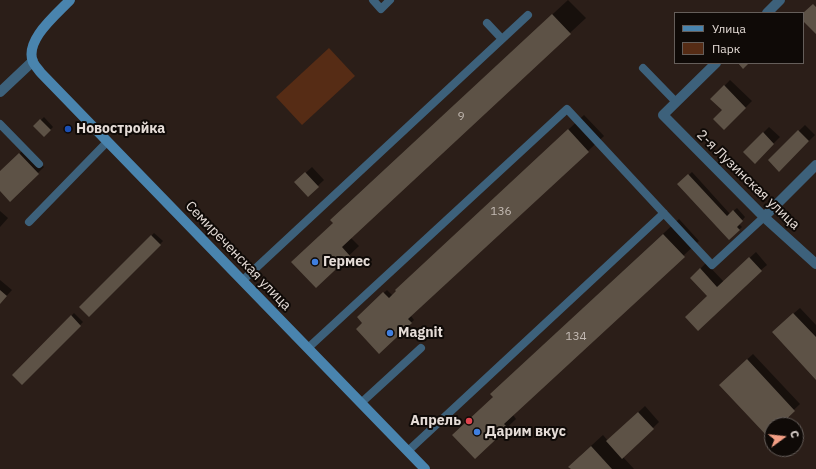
<!DOCTYPE html>
<meta charset="utf-8">
<style>
body{margin:0}
#map{position:relative;width:816px;height:469px;overflow:hidden;background:#2b1e18;font-family:"IBM Plex Sans",sans-serif}
canvas{display:block}
.legend{position:absolute;left:674px;top:12px;width:130px;height:52px;box-sizing:border-box;background:#0f0a07;border:1px solid #655e5a;margin:0;padding:5px 7px;list-style:none;font-size:12px;color:#e5dcd7}
.legend li{display:flex;align-items:center;gap:8px;height:20px}
.legend b{width:20px;border:1px solid #655e5a}
.north{position:absolute;left:764px;top:417px;width:40px;height:40px;box-sizing:border-box;background:#0f0a07;border:1px solid #655e5a;border-radius:50%;rotate:75deg;font-size:11px;font-weight:700;line-height:16px;text-align:center;color:#e5dcd7}
.north::after{content:'';display:block;margin:auto;width:14px;height:18px;background:#f39f85;clip-path:polygon(50% 0,100% 100%,50% 72%,0 100%)}
</style>
<div id="map">
<canvas width="816" height="469"></canvas>
<ul class="legend">
<li><b style="height:5px;background:#4984ae"></b>Улица</li>
<li><b style="height:11px;background:#562c15"></b>Парк</li>
</ul>
<div class="north">С</div>
</div>
<script>
const g = document.querySelector('canvas').getContext('2d');
g.lineJoin = 'round';
function fillPath(path, color) { g.fillStyle = color; g.fill(path, 'evenodd'); }
function trace(path, color, width, dash) { g.strokeStyle = color; g.lineWidth = width; g.lineCap = dash ? 'butt' : 'round'; g.setLineDash(dash || []); g.stroke(path); }
function label(font, color, halo, rows, align = 'center') {
  g.font = font + ' "IBM Plex Sans",sans-serif'; g.lineWidth = 4; g.setLineDash([]); g.textBaseline = 'middle'; g.strokeStyle = halo; g.fillStyle = color; for (const [text, x, y, turn = 0] of rows) {
    g.save(); g.translate(x, y); g.rotate((+turn || 0) * Math.PI / 180); g.textAlign = isNaN(turn) ? turn : align; if (halo) g.strokeText(text, 0, 0); g.fillText(text, 0, 0); g.restore();
  }
}
const green = new Path2D(`
 M329,48L355,76L302,125L276,97Z`);
const shadow = new Path2D(`
 M568,0L586,18L350,237L359,246L316,287L334,223L346,205Z
 M730,80L752,101L724,129V110L712,99Z
 M584,115L604,136L411,316L414,320L379,352L361,314L387,290L393,296L412,275Z
 M44,117L53,127L44,136L35,126Z
 M805,125L815,135L779,170L769,160Z
 M769,127L780,137L755,162L744,152Z
 M25,148L44,167L10,200L0,190V173Z
 M312,167L324,180L308,195L296,182Z
 M692,172L730,214L737,208L745,217L739,224L742,227L729,239L679,184Z
 M0,211L8,218L0,227Z
 M679,219L699,241L513,415L516,419L475,458L494,397L507,379Z
 M154,233L163,241L89,316L80,307Z
 M756,252L767,265L761,270L708,296L697,272L706,263L724,282Z
 M0,280L12,290L0,303Z
 M800,308L816,325V379L779,326Z
 M74,313L83,322L22,383L13,375Z
 M753,354L800,404L778,425H772V431L726,379Z
 M645,406L659,422L623,457L634,469H572L581,455L603,435L608,441Z`);
const building = new Path2D(`
 M813,4L816,7V34L803,21V13Z
 M552,14L571,34L342,247L350,256L316,288L291,262L333,223L330,220Z
 M738,63H749L743,69Z
 M724,85L746,108L724,130L713,119L722,110L710,99Z
 M40,119L51,130L44,137L33,126Z
 M568,129L589,152L408,319L412,323L379,354L356,329L362,323L357,317L383,292L389,298L396,291L395,290Z
 M798,130L809,141L779,172L768,160Z
 M763,132L774,144L755,164L743,152Z
 M19,153L39,174L10,202L0,191V171Z
 M305,172L319,187L308,197L294,182Z
 M688,174L727,216L733,210L743,221L737,227L740,230L729,240L677,184Z
 M663,234L685,257L504,424L508,428L475,459L452,435L493,397L490,394Z
 M151,235L161,245L89,317L79,307Z
 M749,257L762,271L698,331L685,317L707,296L690,278L700,268L717,287Z
 M0,290L7,296L0,304Z
 M793,313L816,337V380L772,332Z
 M71,315L81,326L22,385L12,375Z
 M747,359L795,411L780,425H772V432L767,436L719,385Z
 M638,412L654,429L622,459L606,441Z
 M591,446L612,469H571L568,467Z`);
const lane = new Path2D(`
 M373,0L381,9L390,0
 M487,23L502,39
 M643,68L676,102
 M0,124L39,164
 M29,222L107,142
 M242,281L528,15
 M308,348L567,109L712,265L764,217
 M361,403L421,348
 M408,451L664,213`);
const street = new Path2D(`
 M767,13L780,0
 M716,63L663,115L764,217L816,264
 M0,92L33,61
 M764,217L816,165`);
const secondary = new Path2D(`
 M70,0C57,14 24,40 33,62C35,66 38,69 41,73L425,469`);
const markers = [
 [68,129,4,"#1a4fb4"],
 [315,262,4,"#3f7fe0"],
 [390,333,4,"#3f7fe0"],
 [469,421,4,"#e0444e"],
 [477,432,4,"#3f7fe0"]
];
const numberNames = [
 ["9",461,117],
 ["136",501,212],
 ["134",576,337]
];
const poiNames = [
 ["Новостройка",76,129],
 ["Гермес",323,262],
 ["Magnit",398,333],
 ["Апрель",461,421,"right"],
 ["Дарим вкус",485,432]
];
const streetNames = [
 ["2-я Лузинская улица",748,180,44],
 ["Семиреченская улица",238,256,46]
];
fillPath(green, '#562c15');
fillPath(shadow, '#0007');
fillPath(building, '#5d5246');
trace(lane, '#3d617b', 8);
trace(street, '#3d617b', 10);
trace(secondary, '#4984ae', 10);
for (const [x, y, r, color] of markers) { const dot = new Path2D(); dot.arc(x, y, r, 0, 2 * Math.PI); g.fillStyle = color; g.fill(dot); trace(dot, '#0f0a07', 1.5); }
label('12px', '#c3bab3', null, numberNames);
label('bold 14px', '#e5dcd7', '#0f0a07', poiNames, 'left');
label('14px', '#e5dcd7', '#0f0a07', streetNames);
</script>
